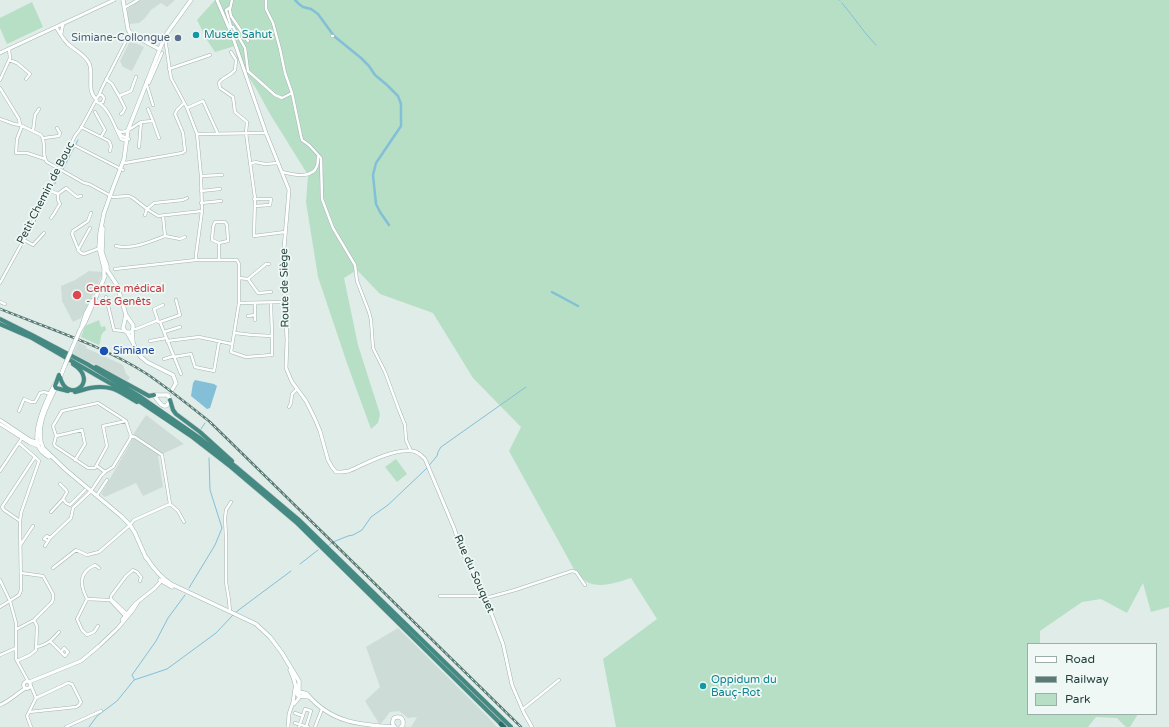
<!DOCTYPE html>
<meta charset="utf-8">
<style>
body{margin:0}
#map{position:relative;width:1169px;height:727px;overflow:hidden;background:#e0ece8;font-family:"Varela Round",sans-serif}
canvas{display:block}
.legend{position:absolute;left:1027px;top:643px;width:130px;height:72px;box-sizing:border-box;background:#f0f8f5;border:1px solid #9caeaa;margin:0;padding:5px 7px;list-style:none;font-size:12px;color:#1f3e39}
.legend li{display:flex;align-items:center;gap:8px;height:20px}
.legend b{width:20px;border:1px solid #9caeaa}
</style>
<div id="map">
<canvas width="1169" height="727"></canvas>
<ul class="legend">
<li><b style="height:5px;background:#fff"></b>Road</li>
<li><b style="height:5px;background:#597a75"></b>Railway</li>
<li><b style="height:11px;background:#b6dfc6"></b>Park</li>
</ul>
</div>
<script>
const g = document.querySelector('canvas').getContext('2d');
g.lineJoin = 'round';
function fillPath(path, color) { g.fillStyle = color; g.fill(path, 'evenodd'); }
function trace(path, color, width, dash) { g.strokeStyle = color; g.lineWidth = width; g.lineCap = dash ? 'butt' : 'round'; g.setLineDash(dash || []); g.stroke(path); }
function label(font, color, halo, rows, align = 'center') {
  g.font = font + ' "Varela Round",sans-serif'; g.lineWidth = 3.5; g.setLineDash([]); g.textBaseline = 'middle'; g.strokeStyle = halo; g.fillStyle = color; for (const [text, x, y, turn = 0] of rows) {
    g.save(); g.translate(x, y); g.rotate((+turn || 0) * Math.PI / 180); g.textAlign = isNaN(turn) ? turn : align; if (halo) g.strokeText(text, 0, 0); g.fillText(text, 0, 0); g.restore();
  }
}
const built = new Path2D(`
 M141,0H175L167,7L161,3L151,10L145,18L139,23L129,24L127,9Z
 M130,41L144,47L132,71L123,67L120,61Z
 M89,271L103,272L96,289L81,318L73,322L62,301L61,286L75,280Z
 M78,342L86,346V348L123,365L126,374L130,377L128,381L73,354Z
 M146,415L184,444L158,456L163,487L143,496L136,483L105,497L101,494L131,442L134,433Z
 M398,628L488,717L497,727H411L417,717L408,718L399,711L390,712L380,725L365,701L380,687L366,647Z`);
const green = new Path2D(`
 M215,0H1169V607L1151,612L1143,583L1127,613L1101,599L1082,602L1040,631V644H1028V714H1138L1130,727H1126L1117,718L1096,717L1088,727H616L603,659L657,619L631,578C618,582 600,589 587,582C583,580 579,574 575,571L509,451L521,427L473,378L433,313L380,294L357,270L344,278L358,345L380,414L378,423L371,429L348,366L318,277L306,202L308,175L270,114L257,90L237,58L235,46L215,52L207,40L197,20Z
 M32,2L43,27L7,44L0,28V18Z
 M99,320L101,327L105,326L106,330C99,334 102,339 99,345L81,337L85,326Z
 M396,459L407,474L397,482L385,467Z`);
const water = new Path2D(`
 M195,380L214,384L217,386L211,405L210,408L207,409L191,396L193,383Z`);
const stream = new Path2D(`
 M839,0H840
 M842,3C854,17 863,32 876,45
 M63,169L78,140
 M30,231L61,172
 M18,252L28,235
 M201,429L205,423
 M328,546L333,542L348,536L353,535L362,530L371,517L388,505L426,469L437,456L438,452L441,447L526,387
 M300,564L318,550
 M189,588L215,545L222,528L210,490L209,458
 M236,612L291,571
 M134,679L132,675L156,641L168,618L185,595
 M89,727L97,716L117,701L134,680L167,669L216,633L233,615`);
const canal = new Path2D(`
 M295,0L299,4L303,7L311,9L318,14L334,36L361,58L369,66L375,75L387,85L398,96L401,104V126L376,163L373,175L376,204L380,212L389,225
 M552,292L578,306`);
const minor = new Path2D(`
 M266,0V9L273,23L280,49L285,73L292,93L301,136L302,140L309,145L321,158L322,199L333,228L355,265L357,281L369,312L371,320L373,348L385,372L399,410L405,425L406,440L411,451
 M124,8L138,0
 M230,9L232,0
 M228,26L233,27L245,48L248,71L275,95L282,98L292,93
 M231,26L226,10L229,8L230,11L231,16L248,41
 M332,36H333
 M165,38L171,78L187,108L197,134L201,176L202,211L196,255V260
 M231,52L236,60L235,70C231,76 222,77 219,83L220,88L233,97L235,112L247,122L246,133L255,198L254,236L285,232
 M9,60L17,63L30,74L26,79
 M169,69L210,55
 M106,79L112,84L119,96L131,91L136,77
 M0,80L10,58L9,49
 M0,88L19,119L20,125
 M99,95H102L104,98L103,102L101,103
 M119,96L125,108L123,112L121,114
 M153,105L146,82L149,83L162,53
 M187,108L203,101L218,134
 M148,109L153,121
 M95,112L105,130L101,137
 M0,119L14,124L20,125L41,135C47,143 41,155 47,162L84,183L89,184L111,196L113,197L129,196L133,198L147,209L158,216L202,211
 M22,126L17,139L16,153H27L45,159
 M81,127L109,141L111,146L110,151
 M117,130C124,136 134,126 141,122
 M33,131L35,115L39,109
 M118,131L122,136L129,139
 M197,134L266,133
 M44,138L59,136L60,133L57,128
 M127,141L121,139C115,128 109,107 97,102L96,99L99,95L102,88L129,35
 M72,144L123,170
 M139,147L141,122L153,121L159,138
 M124,162L125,163L182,153L185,151L183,133L175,114L177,110L184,103
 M250,164L255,162L265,164L278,163
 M282,172C292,174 312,180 317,166C318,163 318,159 318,156
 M201,176L222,175
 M49,190L58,194V200L60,204C57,208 55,213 51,218
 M201,191L220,189
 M58,194L66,188L77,197L81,196
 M254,199H271L270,205L255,206
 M201,203L221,201
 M145,215L147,209L154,203L183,200L187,198
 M215,222H225L227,225L228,241L219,243L212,240L213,227Z
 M90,228L78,250L81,253L84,254L100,248
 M165,236L180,239L185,237
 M24,240L33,245L44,233
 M116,246C131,250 150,242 165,236L163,216
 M78,249L72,234L73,231L88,221L91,213
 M219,260V243
 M115,269L196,260H237L239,264V303L284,302
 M239,278L248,279L266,264H269
 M248,279L258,293L271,292
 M0,283L28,232L75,136L81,128L96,100
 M106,297L114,330
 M0,302L5,304
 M239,303L231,352L246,357L272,355V336
 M248,316L255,315
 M255,320V303
 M158,321L154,309L163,305
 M160,322L180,315L176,300
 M133,329H136L156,321L160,322L181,374
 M114,330L124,331
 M164,332L180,327
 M235,333L252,335L272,336L271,303
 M150,341L166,338
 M167,341L199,337L232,344
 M174,357L191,354L195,367L214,371L219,342
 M164,359L174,356
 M289,407L291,403L292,394L297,389
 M19,411L24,399L31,402H35L40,393L44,392L51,394
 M56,436L82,430L85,444L75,460
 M97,466L105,472
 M0,471L22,438
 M60,484L66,490L67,492L63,499
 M97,495L107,480
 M170,504L178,511L184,522
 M51,512L63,499L66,503L70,505L85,490
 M20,521L4,510L2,507L35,457
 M50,538L48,541L44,539L47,536L50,538L71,518L73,508L91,491L101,476L105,472L113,467L130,439L131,436L126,421L103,426L107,446L95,468H88L55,446L54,444L56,436L53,426L62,411L98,403L126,421
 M21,544L33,526
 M45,546L48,541
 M53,568L76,550L87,555L99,552L130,525L134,520L170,504L162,455L135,437L131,436
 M0,580L10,601L16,623V659L28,681
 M440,596H485
 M111,598V596L126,576L133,570L137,572L141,577L140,581
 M486,598L515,590L572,571L576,572L585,585
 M87,599C80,585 78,573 95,565L99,568
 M111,599L127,614
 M111,601L125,616
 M0,607L19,595L21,590L20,521L21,513L39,461L35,457L19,443
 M230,612L229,600L226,582V538L225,518L226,510L231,502
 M98,626L94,632L87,635L82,630L77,619L87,599L109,600
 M17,629L34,620L52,602L53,599V594L43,576L21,573
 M51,642L65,656L68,652L64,648L61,652
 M37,647C48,644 51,641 59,632
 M0,655L16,648
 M17,661L30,655L36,650L37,626L34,620
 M31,686L36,698L27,716L31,727
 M523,709L559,680
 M29,712L76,707L79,705L81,702L72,684L68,683L36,698
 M295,713L303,716
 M295,723L308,727
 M66,727L101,711
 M299,727L305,709L311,711L306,727
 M315,727L322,709`);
const tertiary = new Path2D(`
 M217,0L232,35L266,133L289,190L283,260L287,340L286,368L292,382L306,401L315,419L320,431L328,460L332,467L336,472H342L349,471C367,463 392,449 412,451C417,451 421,455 425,459L454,528L462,552L480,584L503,644L512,685L524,713L532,727
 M56,27C59,32 63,39 68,44C76,51 84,54 89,63C94,74 86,90 96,99
 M61,34L63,23
 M0,53L114,0
 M0,420L30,440L39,443
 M0,424L30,443L38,446
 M122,620L135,604L155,588L162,580
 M23.5 685a3.5 3.5 0 1 1 7 0a3.5 3.5 0 1 1-7 0Z
 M29,682L81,661L99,646L118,628L133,610L138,602
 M294,704L299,698V694
 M0,705C10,701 17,693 26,688
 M288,727L289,714L293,702L295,688`);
const secondary = new Path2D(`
 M123,0L128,29L130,33H132L133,34L131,36L129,35
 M133,35L159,49
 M103,228L102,252L107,266V270L117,285L126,315L133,325V328L132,331L133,342
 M104,278V268L99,248L100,233L104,213L110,196L124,159L128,130L165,36L191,0
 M126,315L123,328L126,332H129
 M82,325L86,313L93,300
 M80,330L85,322L105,276
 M127,332L140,356L147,362L173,375L176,383L172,390
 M59,380L65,365
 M57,385C48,404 34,427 43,448L66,470L121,516L130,525L135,533L146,558
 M154,395H168L170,400C165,413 159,402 154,395Z
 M49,457C46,455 42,453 40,449C30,435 47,398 55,384
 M146,557C153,568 160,577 171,584L256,624L270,637L282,653L299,681V692L304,693L307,694C331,723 360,725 395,727
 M160,580L172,587
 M290,670C294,678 296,686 297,694L299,696L309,697
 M395,727C392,725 392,722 394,718C398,716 402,717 403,721V725L401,727`);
const trunk = new Path2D(`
 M0,319L32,335L87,364L139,396L201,439L235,466L299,520L511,727
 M0,324L32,338L127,393L191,436L231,467L297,523L502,725
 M96,367L149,396L154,395
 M59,375L55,386L56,388L68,391
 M60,377C67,405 101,382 73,364
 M75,392C80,391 85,389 90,388C112,384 119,392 137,402
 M170,400L173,410L176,414L200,432L232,461`);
const motorway = new Path2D(`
 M501,724L504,727`);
const rail = new Path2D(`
 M0,309C50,329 101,345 147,374C169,389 190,406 210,422L521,727`);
const secondaryBridge = new Path2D(`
 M65,365L80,330`);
const markers = [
 [196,35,4,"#0f9aa8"],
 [178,38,4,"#5c6f8a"],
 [77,295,5,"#e0444e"],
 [104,351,5,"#1a4fb4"],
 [703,686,4,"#0f9aa8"]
];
const cultureNames = [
 ["Musée Sahut",204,35],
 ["Oppidum du",711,680],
 ["Bauç-Rot",711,693]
];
const serviceNames = [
 ["Simiane-Collongue",170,38]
];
const streetNames = [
 ["Petit Chemin de Bouc",46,193,-63],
 ["Route de Siège",285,288,-91],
 ["Rue du Souquet",474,574,66]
];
const healthNames = [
 ["Centre médical",86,289],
 ["- Les Genêts",86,302]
];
const transitNames = [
 ["Simiane",113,351]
];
fillPath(built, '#cedcd7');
fillPath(green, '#b6dfc6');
fillPath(water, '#83bfd6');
trace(stream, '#83bfd6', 1);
trace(canal, '#83bfd6', 2.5);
trace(minor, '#a2b4b0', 3.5);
trace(tertiary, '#a2b4b0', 4);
trace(secondary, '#9db9b2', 4.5);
trace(trunk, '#c0c9c8', 5);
trace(motorway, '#c0c9c8', 5.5);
trace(minor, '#fff', 2.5);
trace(tertiary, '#fff', 3);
trace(secondary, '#fff', 3.5);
trace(trunk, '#448982', 4);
trace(motorway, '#286c67', 4.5);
trace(rail, '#597a75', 2.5);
trace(rail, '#f0f8f5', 1, [3]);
trace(secondaryBridge, '#9db9b2', 4.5, []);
trace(secondaryBridge, '#fff', 3.5);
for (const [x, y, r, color] of markers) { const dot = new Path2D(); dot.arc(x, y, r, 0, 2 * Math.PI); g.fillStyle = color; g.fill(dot); trace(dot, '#f0f8f5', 1.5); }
label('11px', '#0d838f', '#f0f8f5', cultureNames, 'left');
label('11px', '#4e5e75', '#f0f8f5', serviceNames, 'right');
label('11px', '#1f3e39', '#f0f8f5', streetNames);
label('11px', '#be3a42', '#f0f8f5', healthNames, 'left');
label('11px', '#164399', '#f0f8f5', transitNames, 'left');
</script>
